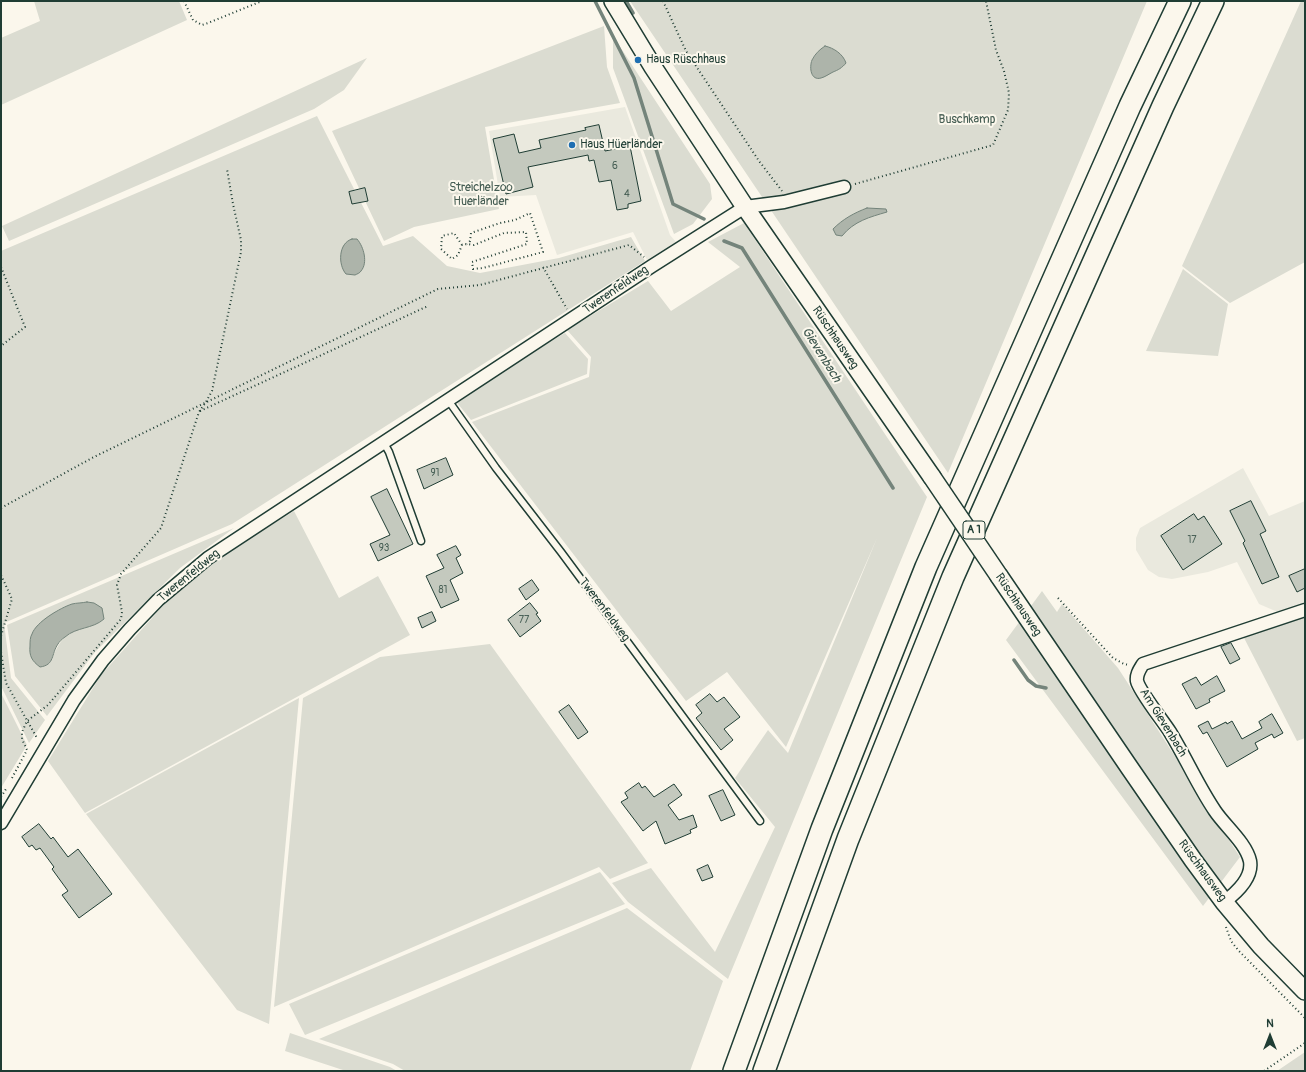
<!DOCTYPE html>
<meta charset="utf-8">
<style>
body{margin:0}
#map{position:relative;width:1306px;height:1072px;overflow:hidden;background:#fbf7ec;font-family:Pangolin,sans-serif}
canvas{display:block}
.frame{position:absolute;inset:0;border:2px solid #1f3d34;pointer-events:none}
.north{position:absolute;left:1250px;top:1016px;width:40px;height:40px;-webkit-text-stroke:3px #fbf7ec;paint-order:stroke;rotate:0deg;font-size:11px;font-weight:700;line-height:16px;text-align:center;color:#1f3d34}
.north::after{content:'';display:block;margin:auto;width:14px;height:18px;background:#1f3d34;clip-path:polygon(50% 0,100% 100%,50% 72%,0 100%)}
</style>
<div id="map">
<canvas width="1306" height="1072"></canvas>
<div class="frame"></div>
<div class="north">N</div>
</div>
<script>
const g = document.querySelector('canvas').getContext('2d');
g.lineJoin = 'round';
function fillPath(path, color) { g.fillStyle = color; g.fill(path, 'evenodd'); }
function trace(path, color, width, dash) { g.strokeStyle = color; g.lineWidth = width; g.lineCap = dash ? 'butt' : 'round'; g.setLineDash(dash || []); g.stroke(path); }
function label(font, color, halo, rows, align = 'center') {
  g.font = font + ' Pangolin,sans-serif'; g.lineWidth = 4; g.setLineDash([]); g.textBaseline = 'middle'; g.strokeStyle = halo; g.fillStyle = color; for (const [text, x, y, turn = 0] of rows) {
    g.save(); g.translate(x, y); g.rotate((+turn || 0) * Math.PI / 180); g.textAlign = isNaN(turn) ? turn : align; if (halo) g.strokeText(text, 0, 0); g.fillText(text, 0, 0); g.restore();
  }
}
const built = new Path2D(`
 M625,107L670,235L676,242L647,260L633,232L557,255L536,195L500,197L489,131Z
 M1243,468L1269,516L1305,501V605L1280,613L1259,604L1237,562L1208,572L1172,579L1159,577L1148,570L1136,550V538L1140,528Z`);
const green = new Path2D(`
 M34,1H179L187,20L1,105V38L40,21Z
 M630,1H1147L948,473ZM825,46C837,49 838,56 843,67L821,78H815C807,63 811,56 825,46Z
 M1301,1H1305V262L1230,303L1182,266Z
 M604,26L607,67L620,103L485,127L499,209L414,227L384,241L332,131Z
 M613,36L710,184L712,199L693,224L674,234L613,68Z
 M367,58L344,90L314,109L9,241L2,226Z
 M317,116L383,246L413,236L447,266L480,273L559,258L631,237L645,261L232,524L4,623L11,678L45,720L29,743L1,686V251Z
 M744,223L927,497L728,979L628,902L612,883L651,868L715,952L775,827L735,778L768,730L788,753L877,538L786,747L727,672L686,701L472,422L589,377L591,357L567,330L648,281L671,311L740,267L708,242Z
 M1183,269L1228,304L1218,356L1146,351Z
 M565,333L588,359L587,374L471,420L454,399Z
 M294,511L339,598L378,576L410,635L85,813L48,761L101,675L160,609L194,575L234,548Z
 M234,528L180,568L95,652L47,716L15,676L7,625ZM87,602L94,603L104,619C97,625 90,626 81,629C64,633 57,645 52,660L56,611L72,604Z
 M1042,591L1057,612L1062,604L1118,668L1240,857L1203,906L1006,640Z
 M1305,613V738L1297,741L1242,634Z
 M490,644L648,863L610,879L599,867L274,1007L303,698L380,657Z
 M1,693L27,745L1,788Z
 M299,698L269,1024L237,1010L86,814Z
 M600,872L625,904L305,1035L289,1004Z
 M627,908L723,981L690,1071H405L393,1064L319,1039Z
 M290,1033L390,1067L397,1071H346L285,1051Z
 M1305,1052V1071H1277Z`);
const water = new Path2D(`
 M825,46C834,48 843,54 846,63C842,68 838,70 833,72C829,74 825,77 821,78C811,81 809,68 812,60C815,54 819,50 825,46Z
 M867,208L886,209L887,212C870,217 854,221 842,236L836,235L833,229C843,219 854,213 867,208Z
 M352,239H357C364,247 368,263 361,271C360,273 357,274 355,275L346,274C338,265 338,243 352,239Z
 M87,602L94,603L102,608L104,619C93,629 76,627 65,637C62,639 59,642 58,644C51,654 55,665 40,667C32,661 29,656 30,646C30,642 30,637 32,634C36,622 60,608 72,604C76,603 82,603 87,602Z`);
const stream = new Path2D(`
 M595,1L634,78L673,204L704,219
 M626,1L633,13
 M724,241L742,248L893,488
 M1014,660L1028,680L1036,686L1046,688`);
const building = new Path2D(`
 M599,125L605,151L630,146L641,201L628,204V208L617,210L611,180L599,182L594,160L589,161L588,155L528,167L533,187L506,194L493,139L514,134L519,153L541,148L539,140L586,130L585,128Z
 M365,188L368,201L352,204L349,192Z
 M446,458L453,475L424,489L417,470Z
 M387,489L413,544L378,561L370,544L390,535L371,497Z
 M1251,501L1266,531L1260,534L1279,577L1262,584L1243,543L1245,541L1230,511Z
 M1194,514L1198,520L1204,516L1222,544L1183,570L1161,536Z
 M456,546L461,555L456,558L463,573L450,580L459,600L441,608L426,576L444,568L437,555Z
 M1305,569V588L1297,592L1289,576Z
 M532,580L539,590L526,600L519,589Z
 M530,603L538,613L536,614L541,621L520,637L508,620Z
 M432,612L436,621L422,628L418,618Z
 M1231,643L1240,659L1230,664L1221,647Z
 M1217,676L1225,691L1209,699L1210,702L1196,709L1182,684L1196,677L1201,685Z
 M710,694L717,702L724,697L740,717L724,729L733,740L721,750L696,718L702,713L696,705Z
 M569,705L588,732L578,739L559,712Z
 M1272,714L1283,733L1274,738L1272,734L1255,743L1258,749L1227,767L1207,732L1203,734L1198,726L1208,721L1212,729L1226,722L1227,724L1232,721L1242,739L1262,728L1259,722Z
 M639,783L642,788L645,786L654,797L674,784L682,795L668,805L679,820L693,815L697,827L690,830L691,833L665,844L656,821L643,831L621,802L628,798L625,793Z
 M723,790L735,815L721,821L709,796Z
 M39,824L51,839L53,837L68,857L78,849L112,894L79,918L62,895L68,891L52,869L54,867L40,848L36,850L32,845L29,847L22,837Z
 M708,865L713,877L702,881L697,870Z`);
const path = new Path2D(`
 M184,1L193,20L202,25L208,23L262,1
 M663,1L686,51L759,161L782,191
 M855,184L993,145L1008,110L1009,93L1004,71L996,50L986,1
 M462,245L454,233L442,236L441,249L452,259L458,255L462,245L467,244L474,245L504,233L526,232L527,244L472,262L473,269L483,268L543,252L530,213L515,220L500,223L471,233L470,241L467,244
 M1,267L25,327L1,346
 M543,267L567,309
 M200,411L428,306
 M1,508L92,458L438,289L480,285L629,245L644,257
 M1,575L12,599L1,636
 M1058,598L1113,658L1124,664L1129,665
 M1,652L6,683L37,738
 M12,778L27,750L22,739V732L27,721L48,705L121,619L122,612L117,585L121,574L161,528L199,412L206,402L212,391L241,252V240L233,204L227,169
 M1,797L6,789
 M1226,927L1231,941L1238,950L1305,1018
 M1264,1071L1305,1043`);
const lane = new Path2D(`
 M448,400L496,468L561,552L760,821
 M384,443L389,452L421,541`);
const street = new Path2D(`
 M1,823L74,700L103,660L130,629L158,600L208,558L652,266L745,207L784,202L844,187
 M1224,902C1236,893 1253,878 1250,861C1246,843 1225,826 1215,811C1198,786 1186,758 1170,732C1163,721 1139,691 1137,681C1136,674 1140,669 1143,664L1305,610`);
const secondary = new Path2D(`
 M613,1L653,67L745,207L932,477
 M999,576L1129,767L1193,860L1224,902L1261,946L1305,991`);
const highway = new Path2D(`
 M734,1071L822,829L926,567L1130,106L1180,1
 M764,1071L848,839L953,577L1163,106L1213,1`);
const secondaryBridge = new Path2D(`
 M932,477L999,576`);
const markers = [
 [638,60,4,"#1f6fb2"],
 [572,145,4,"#1f6fb2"]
];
const numberNames = [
 ["6",615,166],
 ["4",627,194],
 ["91",435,473],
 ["17",1192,540],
 ["93",384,548],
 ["81",443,590],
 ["77",524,620]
];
const shields = [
 [974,530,22]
];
const shieldNames = [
 ["A 1",974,530]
];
const poiNames = [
 ["Haus Rüschhaus",646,60],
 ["Haus Hüerländer",580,145]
];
const parkNames = [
 ["Buschkamp",967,120],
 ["Streichelzoo",481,188],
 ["Huerländer",481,202]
];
const streetNames = [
 ["Twerenfeldweg",616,290,-34],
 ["Rüschhausweg",835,338,56],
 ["Twerenfeldweg",189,576,-39],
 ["Rüschhausweg",1018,605,56],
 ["Twerenfeldweg",604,610,53],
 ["Am Gievenbach",1163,723,58],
 ["Rüschhausweg",1202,871,54]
];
const waterNames = [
 ["Gievenbach",821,355,58]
];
fillPath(built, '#eae9de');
fillPath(green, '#dbdcd1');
fillPath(water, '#adb4aa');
trace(water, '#74847b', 1);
trace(stream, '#74847b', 3.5);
fillPath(building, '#c4c9be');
trace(building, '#1f3d34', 1);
trace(lane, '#1f3d34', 9);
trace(street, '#1f3d34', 15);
trace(secondary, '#1f3d34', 20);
trace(highway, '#1f3d34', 24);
trace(path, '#1f3d34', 2, [1, 3]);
trace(lane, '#fbf7ec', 6);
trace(street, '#fbf7ec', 12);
trace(secondary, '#fbf7ec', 17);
trace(highway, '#fbf7ec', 21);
trace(secondaryBridge, '#1f3d34', 20, []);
trace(secondaryBridge, '#fbf7ec', 17);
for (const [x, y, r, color] of markers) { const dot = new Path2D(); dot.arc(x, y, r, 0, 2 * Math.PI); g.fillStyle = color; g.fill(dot); trace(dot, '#fbf7ec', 1.5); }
label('10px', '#486056', null, numberNames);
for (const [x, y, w] of shields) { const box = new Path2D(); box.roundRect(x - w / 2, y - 9, w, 18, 3); g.fillStyle = '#fbf7ec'; g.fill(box); trace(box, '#1f3d34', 1); }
label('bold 11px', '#1f3d34', null, shieldNames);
label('12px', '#1f3d34', '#fbf7ec', poiNames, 'left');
label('12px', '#455d53', '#fbf7ec', parkNames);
label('12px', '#1f3d34', '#fbf7ec', streetNames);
label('italic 13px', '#425b52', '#fbf7ec', waterNames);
</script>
